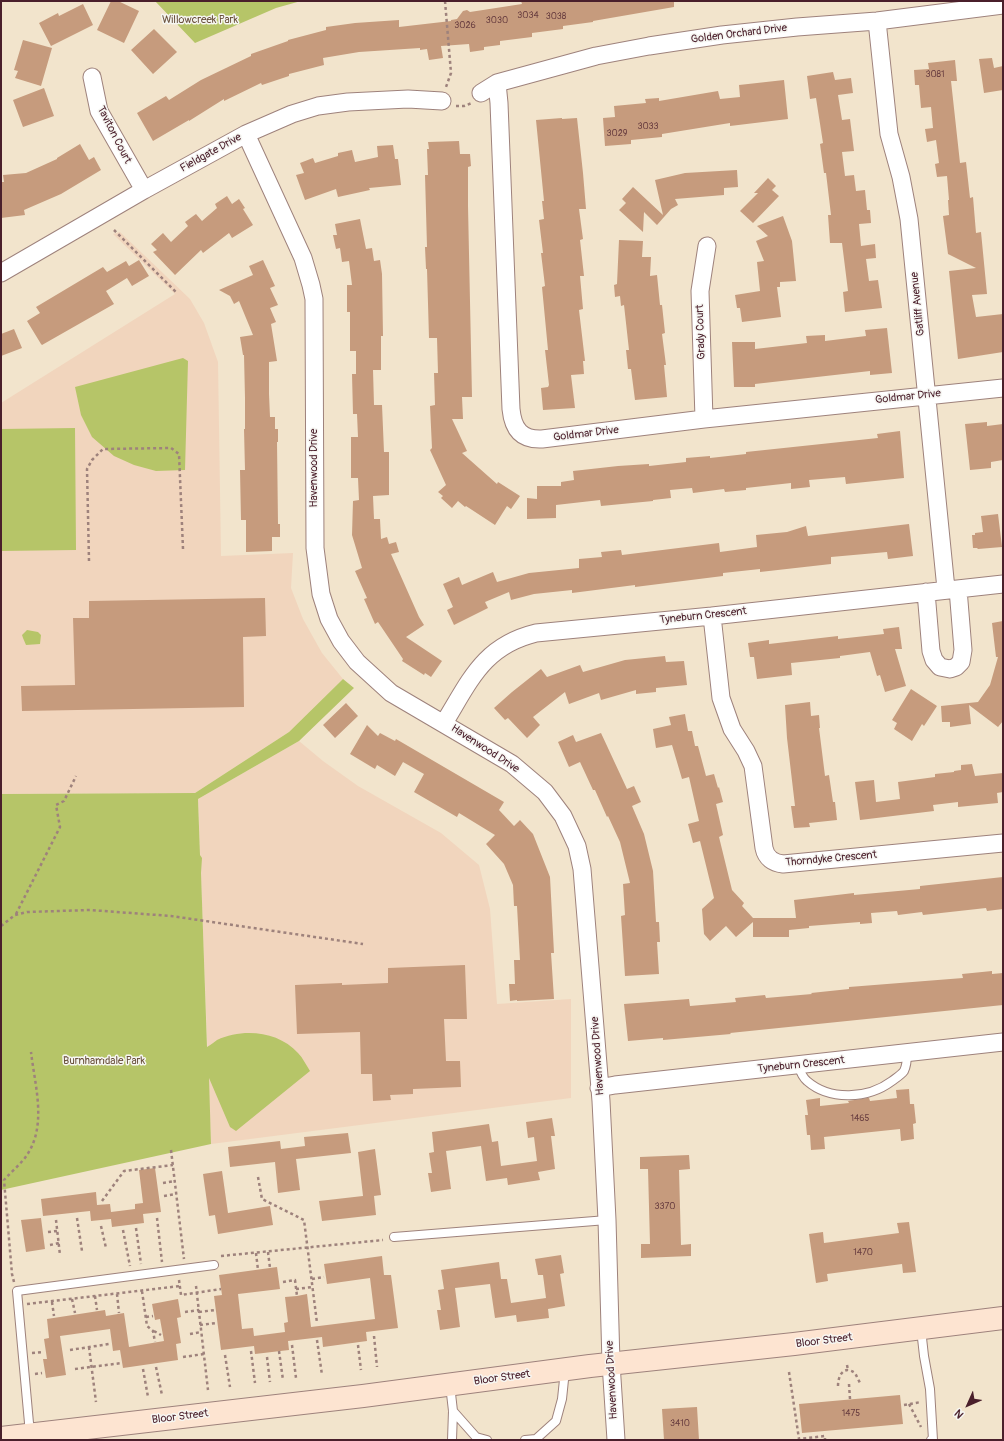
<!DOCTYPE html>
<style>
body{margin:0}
#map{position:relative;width:1004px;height:1441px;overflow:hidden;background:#f2e4cc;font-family:Pangolin,sans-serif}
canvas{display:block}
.frame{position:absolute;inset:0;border:2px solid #4a1f2b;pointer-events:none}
.north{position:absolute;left:948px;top:1385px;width:40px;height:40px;-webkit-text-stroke:3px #f6f6f2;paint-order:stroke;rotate:225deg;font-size:11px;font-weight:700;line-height:16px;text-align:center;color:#4a1f2b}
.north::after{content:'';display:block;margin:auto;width:14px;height:18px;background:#4a1f2b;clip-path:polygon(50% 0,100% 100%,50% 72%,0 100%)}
</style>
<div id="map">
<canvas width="1004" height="1441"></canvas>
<div class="frame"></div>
<div class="north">N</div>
</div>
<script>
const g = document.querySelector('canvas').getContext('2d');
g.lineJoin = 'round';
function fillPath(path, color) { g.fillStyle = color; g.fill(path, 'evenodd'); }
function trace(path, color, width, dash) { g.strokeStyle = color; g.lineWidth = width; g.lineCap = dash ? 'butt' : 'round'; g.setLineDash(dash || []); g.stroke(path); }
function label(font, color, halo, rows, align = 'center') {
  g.font = font + ' Pangolin,sans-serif'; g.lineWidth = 3; g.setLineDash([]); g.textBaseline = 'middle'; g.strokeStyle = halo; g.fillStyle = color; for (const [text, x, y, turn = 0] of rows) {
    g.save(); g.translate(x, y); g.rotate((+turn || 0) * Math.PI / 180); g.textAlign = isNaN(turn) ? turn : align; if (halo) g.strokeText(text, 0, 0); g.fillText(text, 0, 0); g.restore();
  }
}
const built = new Path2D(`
 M120,232L190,299L204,323L218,362L221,556L293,553L291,588L303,619L322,653L343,679L289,732L195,793L1,794V403L175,294L113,234Z
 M299,741L323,761L358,786L441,833L479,865L490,909L497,1004L571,999V1098L211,1144L198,799Z`);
const green = new Path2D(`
 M155,1H301L276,8L195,43Z
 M183,358L188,361L185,470L156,471L134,465L114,456L92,437L81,415L75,387Z
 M75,428L76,550L1,551V429Z
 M27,630L38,632L41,635L40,644L26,645L23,638L22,635Z
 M343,679L354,688L299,741L198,799L200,855L202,858L201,873L207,1047C211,1045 214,1042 217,1040C243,1028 278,1031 298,1053C303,1058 306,1065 310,1071L236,1131L230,1127L209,1078L211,1144L1,1190V794L195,793L289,732Z`);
const building = new Path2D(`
 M111,1H118L139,11L124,43L97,30Z
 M521,1H674V7L593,21V22L563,26V29L532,33V37L500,41V45L484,47V50L470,52L469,44L441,46L443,58L429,60L427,49L420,50V48L359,52L323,58L324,65L289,74V76L262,85L261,83L224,101V99L189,121V120L153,141L137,113L166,96L169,100L201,80L251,56V54L288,41V40L326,30V27L355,23L399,20V27L451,21V20L457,19L463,11L467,10L470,12L522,4Z
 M83,4L93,25L51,46L39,23L58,13L59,16Z
 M154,29L177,52L153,74L131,50Z
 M23,40L52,48L41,86L15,78L18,71L14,70Z
 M992,58L994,68L1003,66V90L984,93L979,59Z
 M955,60L957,81H951L960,163L966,162L970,198L973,197L976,233L981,232L987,294L972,295L976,317L1003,314V352L958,359L949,271L976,268L948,254L943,216L949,215L948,200H949L947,176L937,177L935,164L939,163L936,140L927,142L925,129L933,128L931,107L921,108L919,85H915L914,70L929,69L928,63Z
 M833,72L835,80L851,78L853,93L838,95L842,120L850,119L854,151L842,152L845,176L854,175L856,191L865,190L867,210H870L871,223L859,224L861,246L875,244L876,258L866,259L869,281L878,280L882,308L845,312L843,292L848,291L842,243H830L828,215H831L826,173H824L820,144L823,143L816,98L810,99L807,76Z
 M784,80L788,119L730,126V123L662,134V137L631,140V144L605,146L603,118L615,117L614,106L646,103L645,99L659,98V101L718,91L720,99L740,97L739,85Z
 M44,88L54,116L23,127L13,100Z
 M562,118V119L577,118L583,173L586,209H579L583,239L580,240L584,276H580L583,309L579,310L585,361H583L584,374L571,375L575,408L543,410L541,388L548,387L549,385L545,350H548L542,287L545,286L541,253H543L539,220L544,219L542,201H544L536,120Z
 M459,141L460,154H470L471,166L468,167V206L472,397H462L463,419H452L467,451L462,453L497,484L498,482L520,496L511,509L507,506L495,525L466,506L465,507L458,501L452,508L441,498L443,496L438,492L446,485L430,450L432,448L430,406L435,405L434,373H438L437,338H429L427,269H426L425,247H427L425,175H428L427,149H429L428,142Z
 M80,144L89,160L94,157L101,170L61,194L24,210L25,215L1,218V182H4L3,175L26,173L57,159V158Z
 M393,145L395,159H398L401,185L369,188L370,190L338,197L336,189L305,200L296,175L304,173L300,163L313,158L315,163L338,156V153L352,150L355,162L378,157L377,146Z
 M737,170L738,187L724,188V195L675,199L678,205L671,209L657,225L644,212L643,232L619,210L626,203L622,199L633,187L663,215L655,180L685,173Z
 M768,178L776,186L772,190L779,196L753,223L740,211L758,193H754Z
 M227,196L232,204L239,199L245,208L243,209L253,225L232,238L229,233L203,253L201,250L175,275L153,252L157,250L151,244L163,233L171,242L188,226L185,222L196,214L202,221L217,208L215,204Z
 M783,216L792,241L796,281L780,282V287H777L781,317L742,322L740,308H737L735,295L760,291L757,262L764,261L756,241L768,236L757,226Z
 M360,219L366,249L372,248L374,261L380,260L382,274L383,336H381V370H373L374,405H382L384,452H389V495L373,496L374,519H380L381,539L387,537L389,544L396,542L399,552L391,554L419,617L424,625L406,637L442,661L431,677L425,673L424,675L402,661L403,659L378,622L375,624L364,599L367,598L355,571L362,568L352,535L353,501L359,500L358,478H351V437H358L357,414H353L352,374H356V351H350V312H347V285H352L349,261L342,262L340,248L336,249L333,235H337L335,224Z
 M619,240L643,241L642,257H651L650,276L657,275L660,305H662L665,333L662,334L666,365H664L667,397L635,400L631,369H628L626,350H629L624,305L621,306L620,296L615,297L614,285L617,284Z
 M139,260L149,276L132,286L127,278L106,291L114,304L42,345L41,344L27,321L40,313L36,307L103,267L107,272L126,261L129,266Z
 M263,260L275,286L270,288L278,305L270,308L276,322L271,324L277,361L269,362V394L270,417H275V429H278V442H277L278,524H280V537H272V551L246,552V520H241L240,470H245L244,429H245V398L244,355H243L240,337L253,335L239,301L234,304L230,296L219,290L253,275L249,266Z
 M887,328L892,373L870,375V371L755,384V387H734L732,342H755V349L807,343L806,336L825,335V341L866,336L865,330Z
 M14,329L22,348L1,356V334Z
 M987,422V426L1003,424V460L991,462V468L970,470L965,424Z
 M900,431L904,478L846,484L845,477L809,480L810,487L791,489V483L746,488V490L725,492L724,489L693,493L692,488L670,490L671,498L653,500V501L601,506L600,500L556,505V518L527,519V498L537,499V486H561V482L574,480L573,471L618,466L649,464V466L686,462V458L710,456V458L746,454V452L878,438L877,434Z
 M998,514L1002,547L978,549L977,548H973L972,535H975V533L983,532L981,516Z
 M909,524L913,556L888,559L887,552L831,557V564L760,572V569L723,573V576L635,587V585L572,593V590L534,594L511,600L509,592L485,602L488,608L454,625L447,610L453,607L443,584L459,577L462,585L493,572L497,582L529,573L579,568V559L602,557L601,552L621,550L622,555L719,543L720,552L757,547L756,535L787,532L806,526L808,536Z
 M265,598L266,636L243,637L244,707L22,711L21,686L75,685L73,618H89V601Z
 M1003,621V721L998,727L969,705L971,724L950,727V722H942L941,706L978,702L990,685L998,657H996L992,623Z
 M899,627L902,649H895L906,686L885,692L880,675L877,676L870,652L840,656V658L791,663L792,675L757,679L754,657H750L748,643L769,640V644L838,636V639L884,634L883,629Z
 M665,656L666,662L684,661L687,685L656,688V692L636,694V690L601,700L599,693L569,704L565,692L533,717L540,725L527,738L508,718L505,720L494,708L512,692L541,669L547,677L580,665L583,672L625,660Z
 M911,689L937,706L924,726L922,724L912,741L894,729L897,723L892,720Z
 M810,702L811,716L819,715L820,728H819L825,776L829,775L833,802H835L837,820L809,823L810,827L794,828L791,806H795L787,738L785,705Z
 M346,703L358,716L335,738L323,725Z
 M685,714L688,731H692L695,746H698L706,776L714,774L718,788L719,787L723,802L716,804L723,835L719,837L732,890L744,903L742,906L753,918H796L794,900L854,893V895L920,889V886L1003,877V909L987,911L986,908L923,915L922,912L898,915L897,911L871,913L872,923L860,924V922L809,926V928L789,930V937H753V922L736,937L726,926L710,941L704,934L702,909L714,898L700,841L693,843L688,824L699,821L689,777L682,779L672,745L656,748L653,729L671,725L669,717Z
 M367,725L378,736L380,733L395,741L396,739L504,802L499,810L514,826L520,820L533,834L550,877L554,953H551L554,999L517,1001V1000L510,1001L509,984H515L514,960H520L517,906H514L513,885L504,864L486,844L495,835L459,813L457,817L414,792L424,774L403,762L395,776L377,765L375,769L350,754Z
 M601,733L627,789L634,786L641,802L632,806L644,834L653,871L656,922H659L660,942H657L659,974L625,976L621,916L625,915L623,884L630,883L620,842L608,816L607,817L595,790H593L580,762L569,767L558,742L573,735L576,742Z
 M972,764L975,776L1003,773V792L997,793L998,803L958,807V802L933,805L934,811L860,820L855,782L874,780L876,802L900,799L898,782L935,777V774L954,772V771L961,770V765Z
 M465,965L467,1019H444L446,1061H460L461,1087L413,1089V1094L390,1095L391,1100L373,1101L372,1074H361L360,1032L297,1034L295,985L342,983V985L388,983V968Z
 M992,971V974L1003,973V1005L730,1033L731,1034L663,1040V1038L628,1041L624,1004L689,999L690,1006L736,1002L735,998L765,995L766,998L812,994L811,993L849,989V987L963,978L962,974Z
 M909,1089L910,1104H914L916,1123L913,1124L914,1139L901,1141L900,1129L824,1137L825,1149L811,1150L810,1135H807L805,1115H808L806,1100L820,1098V1106L849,1103L848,1101L867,1098H869L870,1101L897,1098L896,1090Z
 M552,1118L555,1136H551L555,1169L538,1172L540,1180L508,1185L507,1178L486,1181L481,1146L446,1151L451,1189L431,1192L428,1173H432L429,1153L434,1152L432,1132L489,1124L492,1142L498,1141L501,1166L537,1161L534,1137L528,1138L526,1122Z
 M348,1133L351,1153L296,1159L300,1190L278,1193L275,1162L230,1167L228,1147L280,1141L281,1149L305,1146L304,1137Z
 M375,1149L381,1195L374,1196L376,1215L322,1221L319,1201L363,1196L358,1152Z
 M689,1155L690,1169L679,1170L681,1245L691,1244V1256L641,1258V1244H650L648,1169H640V1157Z
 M155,1168L161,1212L143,1214L144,1223L112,1227L111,1219L91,1221L90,1211L43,1216L41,1199L96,1192L97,1205L110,1204L111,1212L135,1209V1204L143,1203L139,1170Z
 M222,1171L228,1213L270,1206L273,1225L218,1234L215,1215L209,1216L203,1174Z
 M41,1218L45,1249L26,1252L21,1220Z
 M909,1222L916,1272L903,1273L902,1264L827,1274L828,1281L816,1283L809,1234L823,1232L824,1243L899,1233L897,1223Z
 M561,1255L564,1273L560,1274L565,1306L548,1309L549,1318L517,1322L516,1315L495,1318L490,1284L455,1288L460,1327L440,1330L437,1310H441L438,1290L444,1289L441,1270L499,1262L501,1279H507L511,1303L546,1298L543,1275H538L535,1259Z
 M382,1256L384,1275H391L398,1328L366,1332L367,1341L323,1347L322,1337L288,1341L289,1350L255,1354L254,1346L221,1350L214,1296L222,1295L219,1275L277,1267L280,1289L238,1294L242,1329L253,1328L254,1336L285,1332L284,1323L288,1322L285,1297L297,1296L307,1294L311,1327L375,1319L370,1278L327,1284L324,1264Z
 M178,1299L181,1317L177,1318L181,1343L176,1344L178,1360L123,1368L120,1350L113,1351L110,1329L60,1336L66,1375L46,1378L43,1359H47L44,1339L49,1338L47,1319L105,1310L106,1316L124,1313L129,1347L164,1341L160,1319L155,1320L152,1304Z
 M900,1395L903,1424L802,1433L799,1404Z
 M697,1407L699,1440H664L662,1409Z`);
const path = new Path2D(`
 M445,1L451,73L446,87
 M456,106H464L472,103
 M114,230L177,293
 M89,561L87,469L92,460L103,449L171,448L179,454L183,549
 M16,914L60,827L56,805L64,801L76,776
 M1,926L15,915L27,912L90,910L171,916L363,944
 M171,1150L184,1259
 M258,1177L262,1199L304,1220L317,1323
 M163,1183L175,1181
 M164,1196L176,1194
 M102,1201L124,1171L173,1165
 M77,1218L82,1251
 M157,1218L162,1262
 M56,1220L60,1255
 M101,1226L106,1248
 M136,1228L141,1264
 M123,1230L130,1266
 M48,1232L57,1231
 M50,1245L59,1243
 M268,1252L270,1268
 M256,1253L258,1270
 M221,1256L383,1240
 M312,1279L324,1277
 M179,1280L181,1295L221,1289
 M14,1282L12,1274L4,1180C11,1172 21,1164 27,1155C47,1125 35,1086 31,1052
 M283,1282L295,1280L297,1296
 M196,1286L208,1390
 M296,1289L313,1287
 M142,1291L147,1326L153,1331L155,1342
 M117,1294L119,1313
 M95,1296L97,1310
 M72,1299L75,1313
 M52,1302L54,1316
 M27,1304L180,1286
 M185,1312L199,1310
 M199,1312L215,1310
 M146,1317L153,1316
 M200,1325L216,1323
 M154,1331L161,1335
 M190,1334L201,1332
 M374,1336L377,1367
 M317,1340L322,1375
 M292,1345L296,1378
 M358,1345L361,1370
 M89,1347L96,1402
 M70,1350L109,1344
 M251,1351L255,1383
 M279,1351L283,1380
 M32,1353L43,1352
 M225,1355L230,1387
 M183,1357L204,1354
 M267,1357L270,1382
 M847,1365L848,1370
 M156,1367L162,1395
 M75,1369L122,1363
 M143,1369L148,1397
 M789,1372L799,1439L825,1436V1440
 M35,1374L42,1373
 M849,1384L850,1399
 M838,1386C838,1375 844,1365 855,1373L860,1383
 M909,1404L921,1427
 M904,1405L921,1402`);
const service = new Path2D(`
 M798,1065C800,1071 802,1077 807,1081C830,1101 868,1099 892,1081C896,1078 901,1075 904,1071C907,1065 907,1059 907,1053
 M394,1237L607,1220
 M921,1329L924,1356L930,1389L933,1440H931
 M450,1385L453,1411L452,1440
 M453,1411L476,1437L487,1440
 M30,1434L17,1291L214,1265
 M525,1440L536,1439L556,1421L562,1399L565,1370`);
const minor = new Path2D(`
 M877,21L889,134L901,177L909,219L946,589
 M92,77L99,111L144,190
 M497,83L499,103L511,409C513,429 521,440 542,439L704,419L1003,388
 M481,93L497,83L596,56L649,46L722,35L797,27L877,21L1003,5
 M246,134L303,258L311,285L314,299L315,548L321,594L329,619L341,641L357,662L391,693L512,764L545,792L563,816L577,846L582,869L601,1101L607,1220L611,1363L616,1440
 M1,273L144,190L246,134L292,114L318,106L348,102L408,99L442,101
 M704,419L700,291L707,246
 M926,592L931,651L934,660L940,667L950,669L956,667L961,662L963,650L958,589
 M712,616L721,698L732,729L746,751L753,766L764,848C766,858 773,863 783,864L1003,843
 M444,723C470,681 483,646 536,633L712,616L1003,584
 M599,1088L615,1085L1003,1042`);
const secondary = new Path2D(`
 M1,1438L363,1396L590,1366L794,1344L1003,1318`);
const numberNames = [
 ["3034",528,16],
 ["3038",556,17],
 ["3030",497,21],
 ["3026",465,26],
 ["3081",935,75],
 ["3033",648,127],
 ["3029",617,134],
 ["1465",860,1119],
 ["3370",665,1207],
 ["1470",863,1253],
 ["1475",851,1414],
 ["3410",680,1424]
];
const parkNames = [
 ["Willowcreek Park",200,20],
 ["Burnhamdale Park",104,1061]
];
const streetNames = [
 ["Golden Orchard Drive",739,34,-7],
 ["Taviton Court",114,135,63],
 ["Fieldgate Drive",211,153,-29],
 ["Gatliff Avenue",918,304,-96],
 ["Grady Court",701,332,-92],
 ["Goldmar Drive",908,397,-6],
 ["Goldmar Drive",586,434,-7],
 ["Havenwood Drive",314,468,-90],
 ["Tyneburn Crescent",703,616,-6],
 ["Havenwood Drive",485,749,33],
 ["Thorndyke Crescent",831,859,-5],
 ["Havenwood Drive",598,1056,-94],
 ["Tyneburn Crescent",801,1065,-6],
 ["Bloor Street",824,1341,-7],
 ["Bloor Street",502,1378,-8],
 ["Havenwood Drive",612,1380,-93],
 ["Bloor Street",180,1417,-7]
];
fillPath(built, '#f1d5bd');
fillPath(green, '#b6c568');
fillPath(building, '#c69b7d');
trace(service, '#9e827c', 10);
trace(minor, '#9e827c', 19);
trace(secondary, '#9e827c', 24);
trace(path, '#9e827c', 2.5, [3, 3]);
trace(service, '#fff', 8);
trace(minor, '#fff', 17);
trace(secondary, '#fde4d1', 22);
label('9px', '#693e40', null, numberNames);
label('11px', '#6a513d', '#f6f6f2', parkNames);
label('11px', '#4a1f2b', '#f6f6f2', streetNames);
</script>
